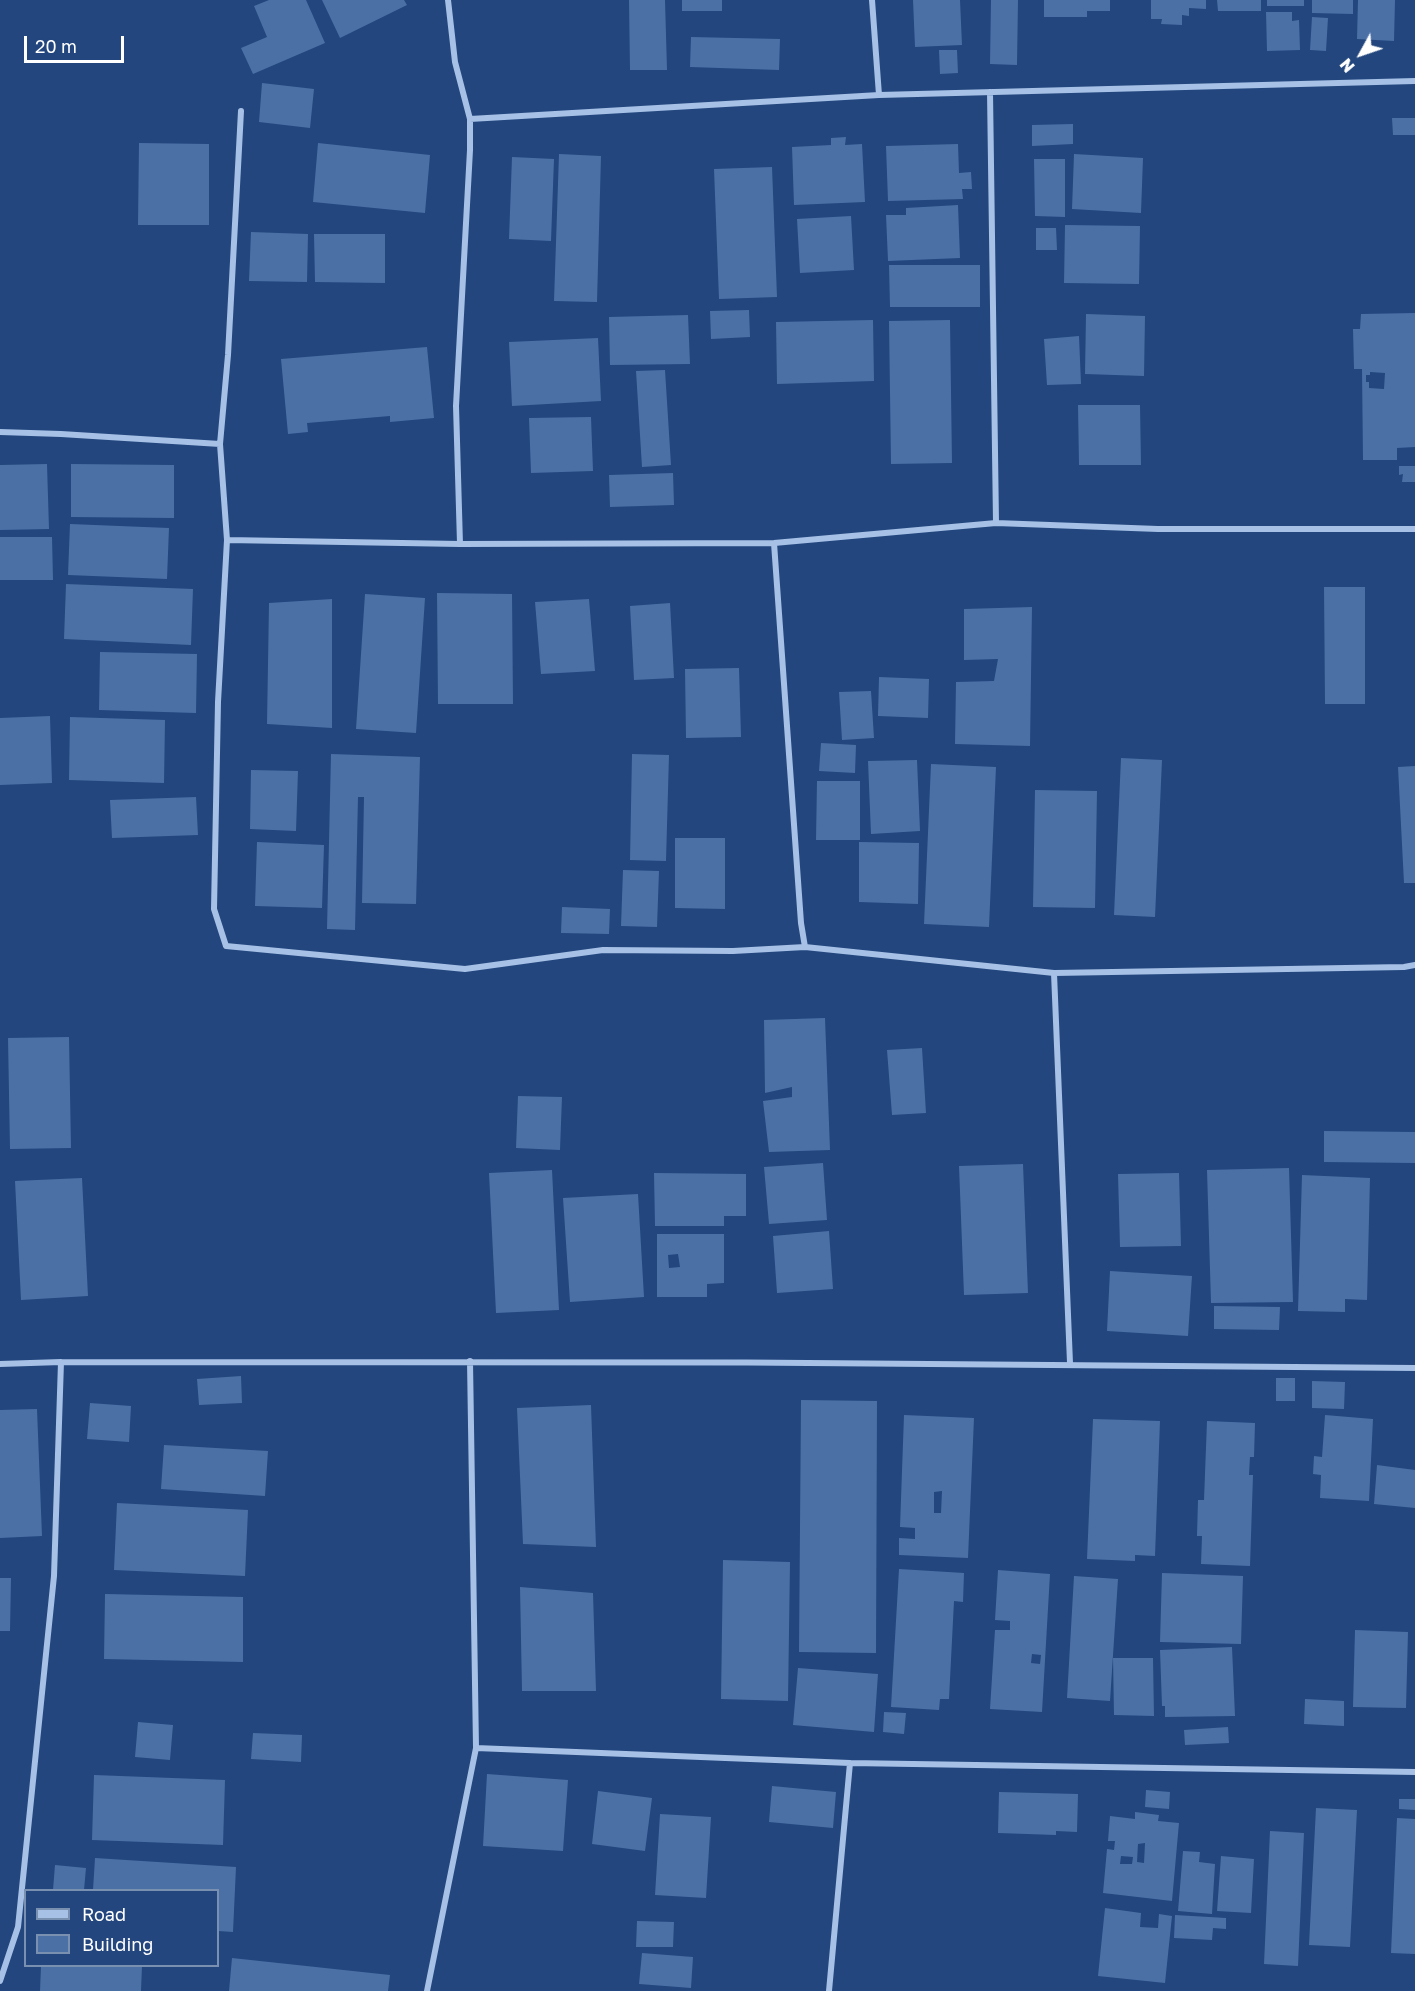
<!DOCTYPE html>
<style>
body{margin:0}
#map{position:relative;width:1415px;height:1991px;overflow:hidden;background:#22467d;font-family:"Golos Text",sans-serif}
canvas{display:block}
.legend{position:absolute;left:24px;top:1889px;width:195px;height:78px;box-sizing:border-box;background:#22467d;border:2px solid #7a90b1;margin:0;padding:8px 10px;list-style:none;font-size:18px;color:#fff}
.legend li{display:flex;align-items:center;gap:12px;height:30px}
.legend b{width:30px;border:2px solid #7a90b1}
.north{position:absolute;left:1331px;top:24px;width:60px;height:60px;-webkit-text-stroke:4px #22467d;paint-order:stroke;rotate:230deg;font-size:16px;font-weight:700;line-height:24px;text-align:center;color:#fff}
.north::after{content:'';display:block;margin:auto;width:21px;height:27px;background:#fff;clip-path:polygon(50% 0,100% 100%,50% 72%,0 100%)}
.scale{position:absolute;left:24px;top:36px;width:100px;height:27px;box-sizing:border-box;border:3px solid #fff;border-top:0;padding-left:8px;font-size:18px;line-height:21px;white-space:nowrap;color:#fff;-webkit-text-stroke:4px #22467d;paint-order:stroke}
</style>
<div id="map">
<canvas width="1415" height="1991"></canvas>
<ul class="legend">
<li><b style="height:8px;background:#a6c0e6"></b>Road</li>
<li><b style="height:16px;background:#4b70a6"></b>Building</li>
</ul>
<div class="north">N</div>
<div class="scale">20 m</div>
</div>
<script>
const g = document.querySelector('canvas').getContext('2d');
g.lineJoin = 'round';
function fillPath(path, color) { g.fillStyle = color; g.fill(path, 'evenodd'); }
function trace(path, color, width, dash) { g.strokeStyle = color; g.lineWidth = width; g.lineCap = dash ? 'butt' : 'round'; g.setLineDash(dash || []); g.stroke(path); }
const building = new Path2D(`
 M269,0H306L325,43L253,74L241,48L267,37L254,6Z
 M322,0H404L407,5L340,38Z
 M629,0H665L667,70H630Z
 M682,0H722V11H682Z
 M913,0H960L962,45L915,47Z
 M991,0H1018L1017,65L990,64Z
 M1044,0H1110V11H1087V17H1044Z
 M1151,0H1206V9L1189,8V16L1182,15V25L1161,24L1162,19H1151Z
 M1217,0H1261V11H1218Z
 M1267,0H1304V6H1267Z
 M1312,0H1353V14L1312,13Z
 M1358,0H1395L1394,41L1357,39Z
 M1266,12H1292V21L1299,20L1300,50L1267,51Z
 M1312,17L1328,18L1326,51L1310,50Z
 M691,37L780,39L779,70L690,67Z
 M939,50H957L958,73L940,74Z
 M262,83L314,89L310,128L259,122Z
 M1392,118H1415V135H1393Z
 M1073,124V144L1032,146V125Z
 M846,137L845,145L862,144L865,202L794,205L792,147L831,145V138Z
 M139,143L209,144V225H138Z
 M318,143L430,155L425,213L313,202Z
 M958,144L959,173L971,172L972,189H962L963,199L888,201L886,146Z
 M559,154L601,156L597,302L554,301Z
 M1074,154L1143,158L1141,213L1072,209Z
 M512,157L554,159L551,241L509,239Z
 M1034,159H1065V217L1035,216Z
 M772,167L777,297L719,299L714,169Z
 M958,205L960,258L888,261L886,215H906V208Z
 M851,216L854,270L800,273L797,219Z
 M1065,225L1140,226L1139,284L1064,283Z
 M1036,228H1056L1057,250H1036Z
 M251,232L308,234L307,282L249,281Z
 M314,234H385V283L315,282Z
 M889,265H980V307H890Z
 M749,310L750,337L711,339L710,311Z
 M1415,313V447L1397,448V460H1363L1362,369H1354L1353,329H1360L1361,314ZM1370,372L1385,373L1384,389L1369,388V382H1366V375H1370Z
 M1086,314L1145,316L1144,376L1085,374Z
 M688,315L690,364L610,365L609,317Z
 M873,320L874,381L777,384L776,322Z
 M950,320L952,463L891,464L889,321Z
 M1079,336L1081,384L1047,385L1044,339Z
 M598,338L601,401L512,406L509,342Z
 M427,347L434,418L390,422V416L307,423L308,432L288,434L281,359Z
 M665,370L671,465L642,467L636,371Z
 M1078,405H1140L1141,465H1079Z
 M591,417L593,471L531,473L529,418Z
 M47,464L49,529L0,530V465Z
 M71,464L174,465V518L71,517Z
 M1399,466H1415V482H1402L1403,474L1399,475Z
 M673,473L674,505L610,507L609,475Z
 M70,524L169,528L167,579L68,575Z
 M0,537H52L53,580H0Z
 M66,584L193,589L191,645L64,639Z
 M1324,587H1365V704H1325Z
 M437,593L512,594L513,704H438Z
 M365,594L425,598L416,733L356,729Z
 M332,599V728L267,724L269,603Z
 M589,599L595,671L541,674L535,602Z
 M670,603L674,678L634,680L630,606Z
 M1032,607L1030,746L955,744L956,682L994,681L998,659L964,660V609Z
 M100,652L197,654L196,713L99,710Z
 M739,668L741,737L686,738L685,669Z
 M879,677L929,679L928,718L878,716Z
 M871,691L874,738L842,740L839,692Z
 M50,716L52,783L0,785V718Z
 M70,717L165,720L164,783L69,780Z
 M821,743L856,745L855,773L819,771Z
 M331,754L420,757L416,904L362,903L364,797H358L355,930L327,929Z
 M632,754L669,755L666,861L630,860Z
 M1121,758L1162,760L1155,917L1114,915Z
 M917,760L920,831L871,834L868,761Z
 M931,764L996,767L989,927L924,924Z
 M1415,766V883H1404L1398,767Z
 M251,770L298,771L296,831L250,829Z
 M817,781H860V840H816Z
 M1035,790L1097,791L1095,908L1033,907Z
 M196,797L198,835L112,838L110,800Z
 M675,838H725V909L675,908Z
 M257,842L324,845L322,908L255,906Z
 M859,842L919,843L918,904L859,902Z
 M623,870L659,871L657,927L621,926Z
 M562,907L610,909L609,934L561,933Z
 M825,1018L830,1150L769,1152L763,1101L792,1097V1087L765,1093L764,1020Z
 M69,1037L71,1148L10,1149L8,1038Z
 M922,1048L926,1113L892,1115L887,1050Z
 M518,1096L562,1097L560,1150L516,1148Z
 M1324,1131L1415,1132V1163L1324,1162Z
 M823,1163L827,1220L769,1224L764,1167Z
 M1023,1164L1028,1293L964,1295L959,1166Z
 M1289,1168L1293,1302L1211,1303L1207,1170Z
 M552,1170L559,1310L496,1313L489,1173Z
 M654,1173L746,1174V1216H724V1226H655Z
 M1179,1173L1181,1246L1120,1247L1118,1174Z
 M1302,1175L1370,1178L1367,1300L1345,1299V1312L1298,1311Z
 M82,1178L88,1296L21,1300L15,1181Z
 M638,1194L644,1297L570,1302L563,1198Z
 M829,1231L833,1289L777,1293L773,1236Z
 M657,1234H724V1283L707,1284V1297H657ZM678,1254L680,1267L669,1268L668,1255Z
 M1110,1271L1192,1276L1188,1336L1107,1331Z
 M1214,1306L1280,1307L1279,1330L1214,1329Z
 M241,1376L242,1403L199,1405L197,1379Z
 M1276,1378H1295V1401H1276Z
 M1312,1381L1345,1382L1344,1409L1312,1408Z
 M801,1400L877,1401L876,1653L799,1652Z
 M90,1403L131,1406L129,1442L87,1439Z
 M591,1405L596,1547L523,1544L517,1408Z
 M37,1409L42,1536L0,1538V1410Z
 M904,1415L974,1418L968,1558L899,1555V1538L915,1539V1528L900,1527ZM942,1491L941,1513H934V1492Z
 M1325,1415L1373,1419L1369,1501L1320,1498L1321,1475L1313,1474L1314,1456L1322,1457Z
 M1093,1419L1160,1421L1155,1556L1135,1555V1561L1087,1559Z
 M1207,1421L1255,1423L1254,1457H1250L1249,1475H1253L1250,1566L1201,1564L1202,1536H1197L1198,1500H1204Z
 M164,1445L268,1451L265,1496L161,1489Z
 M1377,1465L1415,1470V1508L1374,1504Z
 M117,1503L248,1510L245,1576L114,1570Z
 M723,1560L790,1562L788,1701L721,1699Z
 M899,1569L964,1573L963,1602L954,1601L949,1699H940L939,1710L891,1707Z
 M998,1570L1050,1574L1042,1712L990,1709L995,1630H1010V1621L995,1620ZM1032,1654L1041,1655L1040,1664L1031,1663Z
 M1162,1573L1243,1576L1241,1644L1160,1642Z
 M1074,1576L1118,1579L1110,1701L1067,1698Z
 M0,1578H11L10,1631H0Z
 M520,1587L593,1593L596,1691H522Z
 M105,1594L243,1597V1662L104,1659Z
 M1355,1630L1408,1632L1406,1708L1353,1707Z
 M1232,1647L1235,1716L1165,1717V1706H1162L1160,1650Z
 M1113,1658H1153L1154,1716L1114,1715Z
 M798,1668L878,1674L874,1732L793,1725Z
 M1305,1699L1344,1701V1726L1304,1724Z
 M884,1712L906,1713L904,1734L883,1732Z
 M138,1722L173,1725L170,1760L135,1757Z
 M1228,1727L1229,1743L1185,1745L1184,1730Z
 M253,1733L302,1735L301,1762L251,1759Z
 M487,1774L568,1780L563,1851L483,1846Z
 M94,1775L225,1780L223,1845L92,1840Z
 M772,1786L836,1792L833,1828L769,1822Z
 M1146,1790L1170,1792L1169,1809L1145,1807Z
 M598,1791L652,1798L645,1851L592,1844Z
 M999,1792L1078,1794L1077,1832L1056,1831V1835L998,1833Z
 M1399,1799H1415V1810L1399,1809Z
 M1316,1808L1357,1810L1350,1947L1309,1945Z
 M1135,1812L1159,1815L1158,1821L1179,1823L1172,1901L1103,1893L1107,1849L1114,1850L1115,1841H1108L1110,1816L1135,1819ZM1145,1843L1144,1863L1137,1862L1138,1844ZM1121,1856L1133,1857L1132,1864H1120Z
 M660,1814L711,1817L706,1898L655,1895Z
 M1397,1818L1415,1819V1954L1391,1953Z
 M1270,1831L1304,1833L1298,1966L1264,1964Z
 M1183,1851L1200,1852L1199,1862L1215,1864L1212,1914L1178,1911Z
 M1221,1856L1254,1859L1251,1913L1217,1911Z
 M95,1858L236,1867L233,1932L218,1931V1890H93Z
 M55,1865L86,1868L84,1890H53Z
 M1105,1908L1141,1913L1140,1927L1158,1928L1159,1914L1172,1916L1165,1983L1098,1976Z
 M1175,1915L1226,1918V1929L1213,1928L1212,1940L1174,1938Z
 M637,1921L674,1922L673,1947H636Z
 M642,1953L693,1957L691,1988L639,1984Z
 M232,1958L390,1975L388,1991H229Z
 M41,1966H142L141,1991H40Z`);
const minor = new Path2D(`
 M448,0L455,62L470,119V150L456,406L460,544
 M872,0L879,95
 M990,92L996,523
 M470,119L879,95L1415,81
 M0,432L61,434L220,444L227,540L460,544L774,543L996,523L1158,529H1415
 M220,444L228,355L241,111
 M227,540L218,702L214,909L226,946L465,969L603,950L733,951L805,947L1054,973L1404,967L1415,965
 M774,543L801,923L805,947
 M1054,973L1070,1363
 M0,1364L61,1362C512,1361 964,1362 1415,1368
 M476,1748L850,1763L1415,1772
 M0,1981L18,1927L54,1576L61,1362
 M427,1991L476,1748L470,1361
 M829,1991L850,1763`);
fillPath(building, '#4b70a6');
trace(minor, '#a6c0e6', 6);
</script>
